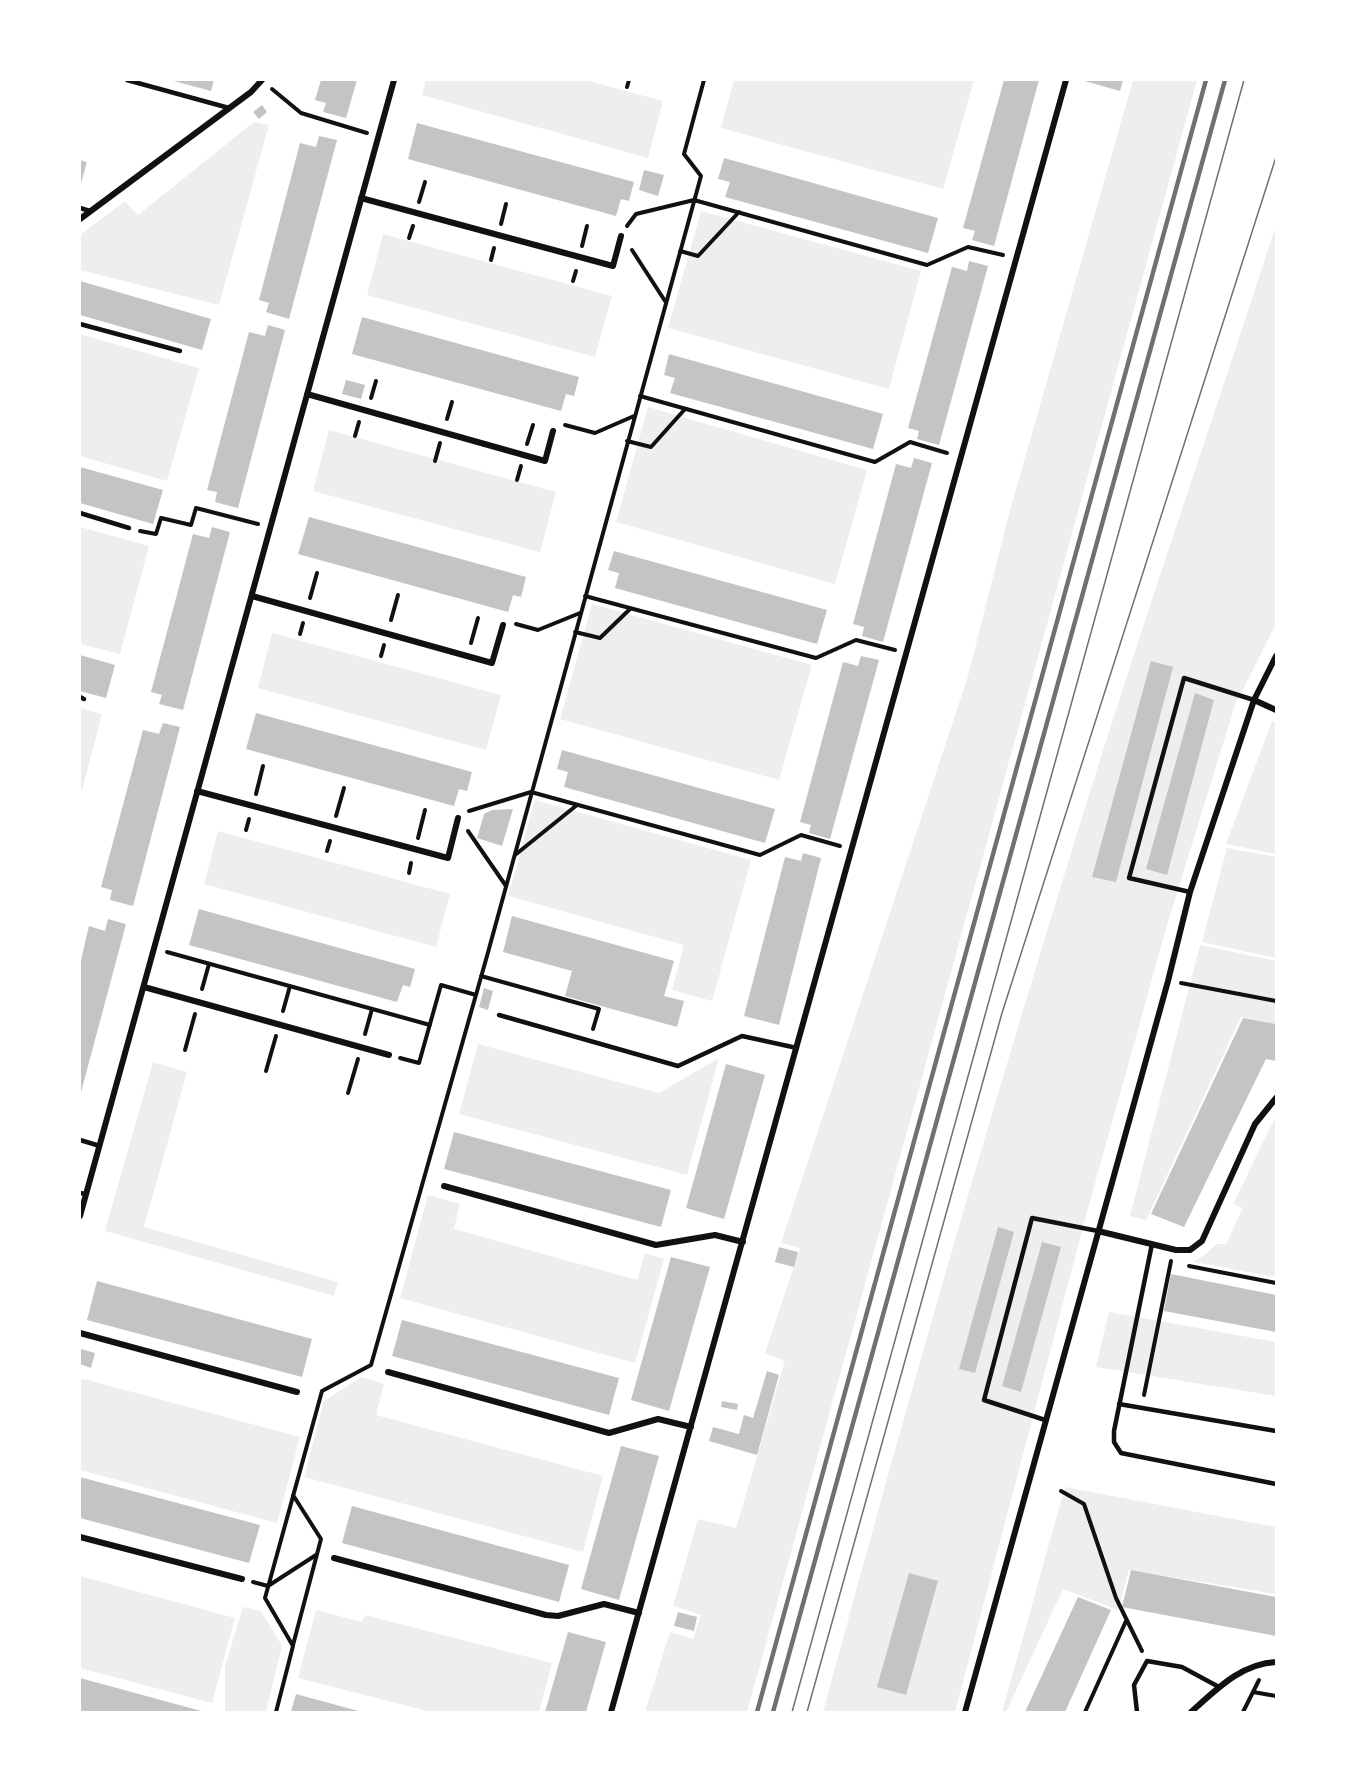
<!DOCTYPE html>
<style>
body{margin:0}
#map{position:relative;width:1356px;height:1792px;overflow:hidden;background:#fff;font-family:"Playfair Display",serif}
canvas{display:block}
.frame{position:absolute;inset:0;border:81px solid #fff;pointer-events:none}
</style>
<div id="map">
<canvas width="1356" height="1792"></canvas>
<div class="frame"></div>
</div>
<script>
const g = document.querySelector('canvas').getContext('2d');
g.lineJoin = 'round';
function fillPath(path, color) { g.fillStyle = color; g.fill(path, 'evenodd'); }
function trace(path, color, width, dash) { g.strokeStyle = color; g.lineWidth = width; g.lineCap = dash ? 'butt' : 'round'; g.setLineDash(dash || []); g.stroke(path); }
const green = new Path2D(`
 M426,80H585L663,101L648,158L422,95Z
 M734,80H974L943,189L721,128Z
 M1133,80H1197L747,1712H645L670,1632L693,1639L701,1615L673,1606L698,1519L736,1528L785,1361L765,1353L800,1248L781,1243L968,676L1010,510Z
 M254,122L269,125L219,305L80,270V235L125,201L138,215Z
 M701,211L921,271L889,389L668,328Z
 M1276,225V624L1235,705L1168,922L1087,1212L955,1712H823C904,1411 991,1110 1084,811C1145,615 1213,420 1276,225Z
 M383,234L612,296L595,357L367,295Z
 M80,334L199,368L167,481L80,456Z
 M648,407L867,470L835,584L616,522Z
 M329,430L556,492L540,552L313,491Z
 M80,527L149,546L120,654L80,644Z
 M592,604L812,665L779,780L560,719Z
 M272,633L501,695L486,750L258,688Z
 M80,708L102,714L80,798Z
 M1272,721L1276,723V854L1226,844Z
 M535,800L751,860L712,1001L672,990L684,945L508,896Z
 M218,831L450,894L436,947L204,884Z
 M1227,848L1276,857V958L1202,942Z
 M1200,945L1276,961V1024L1241,1017L1146,1220L1130,1216Z
 M478,1044L659,1093L719,1058L687,1175L459,1114Z
 M153,1062L187,1072L144,1227L338,1282L334,1296L105,1231Z
 M1276,1116V1277L1193,1262L1206,1254L1216,1244H1226L1243,1208L1233,1204Z
 M428,1195L460,1204L454,1229L637,1280L645,1253L664,1259L635,1363L400,1298Z
 M1109,1312L1276,1342V1396L1096,1367Z
 M361,1377L384,1384L376,1415L603,1476L583,1552L304,1477L324,1401Z
 M80,1378L300,1437L277,1523L80,1470Z
 M1065,1487L1276,1527V1594L1129,1570L1118,1610L1063,1589L1006,1712H1002Z
 M80,1576L235,1618L212,1703L80,1668Z
 M243,1607L261,1611L282,1646L266,1712H225V1666Z
 M316,1610L362,1622L365,1615L552,1663L539,1712H431L298,1678Z`);
const building = new Path2D(`
 M170,80H214L211,91Z
 M321,80H357L346,118L323,112L326,103L315,100Z
 M1004,80H1039L994,246L972,240L975,231L963,228Z
 M1081,80H1123L1120,91Z
 M262,105L267,112L259,119L253,112Z
 M417,123L634,182L629,201L621,199L616,216L408,159Z
 M319,136L337,140L289,319L266,312L269,303L259,300L300,143L316,147Z
 M724,158L938,218L928,253L725,197L730,182L718,179Z
 M80,160L87,162L80,187Z
 M644,170L664,175L658,196L639,190Z
 M969,261L988,266L939,445L917,439L919,431L908,428L952,267L967,271Z
 M80,281L211,319L202,350L80,315Z
 M362,317L579,377L574,396L566,394L561,411L352,354Z
 M268,325L285,330L238,508L215,502L217,492L207,490L249,332L265,336Z
 M669,354L883,414L873,449L670,393L675,378L664,375Z
 M346,380L365,385L361,399L342,394Z
 M914,458L932,463L883,642L862,636L864,627L853,624L896,464L911,468Z
 M80,467L163,490L153,524L80,503Z
 M309,517L526,577L521,597L513,595L508,612L298,554Z
 M212,527L230,532L183,710L159,704L162,695L151,692L193,534L209,538Z
 M614,551L827,610L817,644L615,588L619,573L608,570Z
 M80,655L115,665L106,698L80,691Z
 M861,656L879,660L830,839L809,833L811,825L800,822L843,662L858,666Z
 M1151,661L1173,667L1116,882L1092,877Z
 M1195,693L1214,700L1167,875L1146,869Z
 M256,713L472,772L467,791L459,789L454,806L246,749Z
 M163,723L180,727L133,906L110,900L112,890L101,887L143,730L159,734Z
 M562,750L775,809L765,843L564,787L568,772L557,769Z
 M513,809L502,846L477,838L484,814L492,810Z
 M803,853L821,858L779,1025L744,1016L785,857L801,861Z
 M199,909L415,969L410,987L403,985L397,1002L189,945Z
 M512,916L674,961L664,996L684,1001L677,1027L565,996L572,971L503,952Z
 M108,919L126,924L80,1096V964L89,926L105,931Z
 M484,988L493,991L488,1010L479,1007Z
 M1243,1018L1276,1024V1061L1266,1059L1184,1227L1151,1214Z
 M726,1064L765,1075L724,1219L686,1208Z
 M454,1132L671,1190L661,1227L444,1169Z
 M998,1227L1014,1232L975,1373L959,1369Z
 M1042,1242L1061,1247L1021,1392L1002,1386Z
 M779,1247L798,1252L794,1267L775,1262Z
 M671,1257L710,1267L669,1411L631,1400Z
 M1171,1274L1276,1295V1332L1164,1311Z
 M97,1281L312,1339L302,1377L87,1320Z
 M402,1320L619,1378L609,1415L392,1356Z
 M81,1349L95,1353L91,1368L80,1364Z
 M767,1371L779,1375L757,1455L709,1441L713,1427L739,1434L744,1415L753,1418Z
 M722,1401L738,1404L737,1410L721,1407Z
 M621,1446L659,1456L619,1600L581,1589Z
 M80,1477L260,1525L249,1563L80,1518Z
 M352,1506L569,1565L559,1602L342,1543Z
 M1131,1570L1276,1597V1636L1122,1607Z
 M909,1573L938,1581L906,1695L877,1687Z
 M1078,1597L1111,1610L1065,1712H1025Z
 M678,1612L697,1617L694,1631L674,1626Z
 M568,1632L606,1642L586,1712H545Z
 M80,1678L205,1712H80Z
 M296,1694L362,1712H291Z`);
const path = new Path2D(`
 M627,87L629,80
 M272,89L301,113L367,133
 M419,202L425,182
 M501,224L506,204
 M627,226L636,214L694,200L927,265L968,247L1003,255
 M409,238L413,226
 M582,246L587,226
 M632,250L665,301
 M680,251L698,256L739,212
 M491,260L494,248
 M573,281L576,271
 M640,396L875,462L910,442L947,453
 M371,398L376,381
 M447,419L452,402
 M565,425L595,433L634,416
 M355,436L359,422
 M627,441L651,447L685,409
 M527,444L533,425
 M435,461L440,443
 M517,480L521,466
 M140,531L156,534L161,518L191,525L196,508L258,524
 M585,596L816,658L856,640L895,650
 M310,598L317,573
 M391,620L398,595
 M516,624L538,630L580,613
 M575,632L600,638L630,609
 M300,634L303,623
 M471,643L478,618
 M381,656L384,645
 M256,794L263,766
 M469,811L531,792L760,855L801,835L840,846
 M336,816L344,788
 M246,830L249,819
 M468,831L506,886
 M418,838L425,810
 M327,851L330,841
 M515,855L577,805
 M409,873L411,863
 M167,952L430,1025
 M481,976L599,1009L593,1029
 M1181,983L1276,1001
 M202,989L209,964
 M283,1011L290,986
 M365,1034L372,1009
 M185,1050L195,1014
 M400,1058L419,1063L441,985L476,995
 M266,1071L276,1036
 M348,1093L358,1059
 M1189,1266L1276,1283
 M1144,1395L1171,1261
 M1061,1491L1084,1504L1116,1598L1142,1651
 M253,1582L268,1586L316,1555
 M293,1645L321,1539L293,1495
 M1253,1692L1276,1696
 M276,1712L293,1646L265,1598L322,1391L371,1365L487,956L701,176L684,154L704,80
 M1085,1712L1126,1621
 M1243,1712L1259,1680`);
const service = new Path2D(`
 M127,80L229,108
 M80,208L90,211
 M80,324L180,351
 M80,513L129,528
 M80,697L84,699
 M1190,892L1129,878L1184,678L1254,700
 M499,1015L678,1066L742,1036L797,1048
 M80,1140L100,1146
 M80,1193L86,1194
 M1152,1244L1114,1431V1442L1121,1453L1276,1484
 M1119,1404L1276,1431
 M1045,1420L984,1400L1032,1218L1098,1231
 M1137,1712L1134,1685L1147,1661L1182,1667L1219,1687`);
const minor = new Path2D(`
 M361,198L613,266L621,236
 M80,219L251,92L262,80
 M307,394L545,461L553,431
 M252,596L492,663L503,625
 M1254,700L1276,710
 M197,791L448,858L458,818
 M144,987L389,1055
 M444,1186L656,1245L715,1235L743,1242
 M80,1216L394,80
 M1098,1231L1176,1250H1190L1202,1241L1255,1124L1276,1098
 M80,1333L297,1392
 M388,1372L609,1433L658,1419L691,1427
 M80,1537L242,1579
 M334,1558L546,1615L558,1616L604,1604L639,1613
 M611,1712L1066,80
 M965,1712L1168,981L1190,892L1254,700L1276,656
 M1191,1712C1216,1690 1240,1664 1276,1662`);
const tram = new Path2D(`
 M792,1712L1244,80
 M807,1712L1002,1013L1276,157`);
const rail = new Path2D(`
 M757,1712L1206,80
 M773,1712L1225,80`);
fillPath(green, '#eee');
fillPath(building, '#c4c4c4');
trace(path, '#111', 4);
trace(service, '#111', 4.5);
trace(minor, '#111', 6);
trace(tram, '#707070', 1.5);
trace(rail, '#707070', 4.5);
</script>
